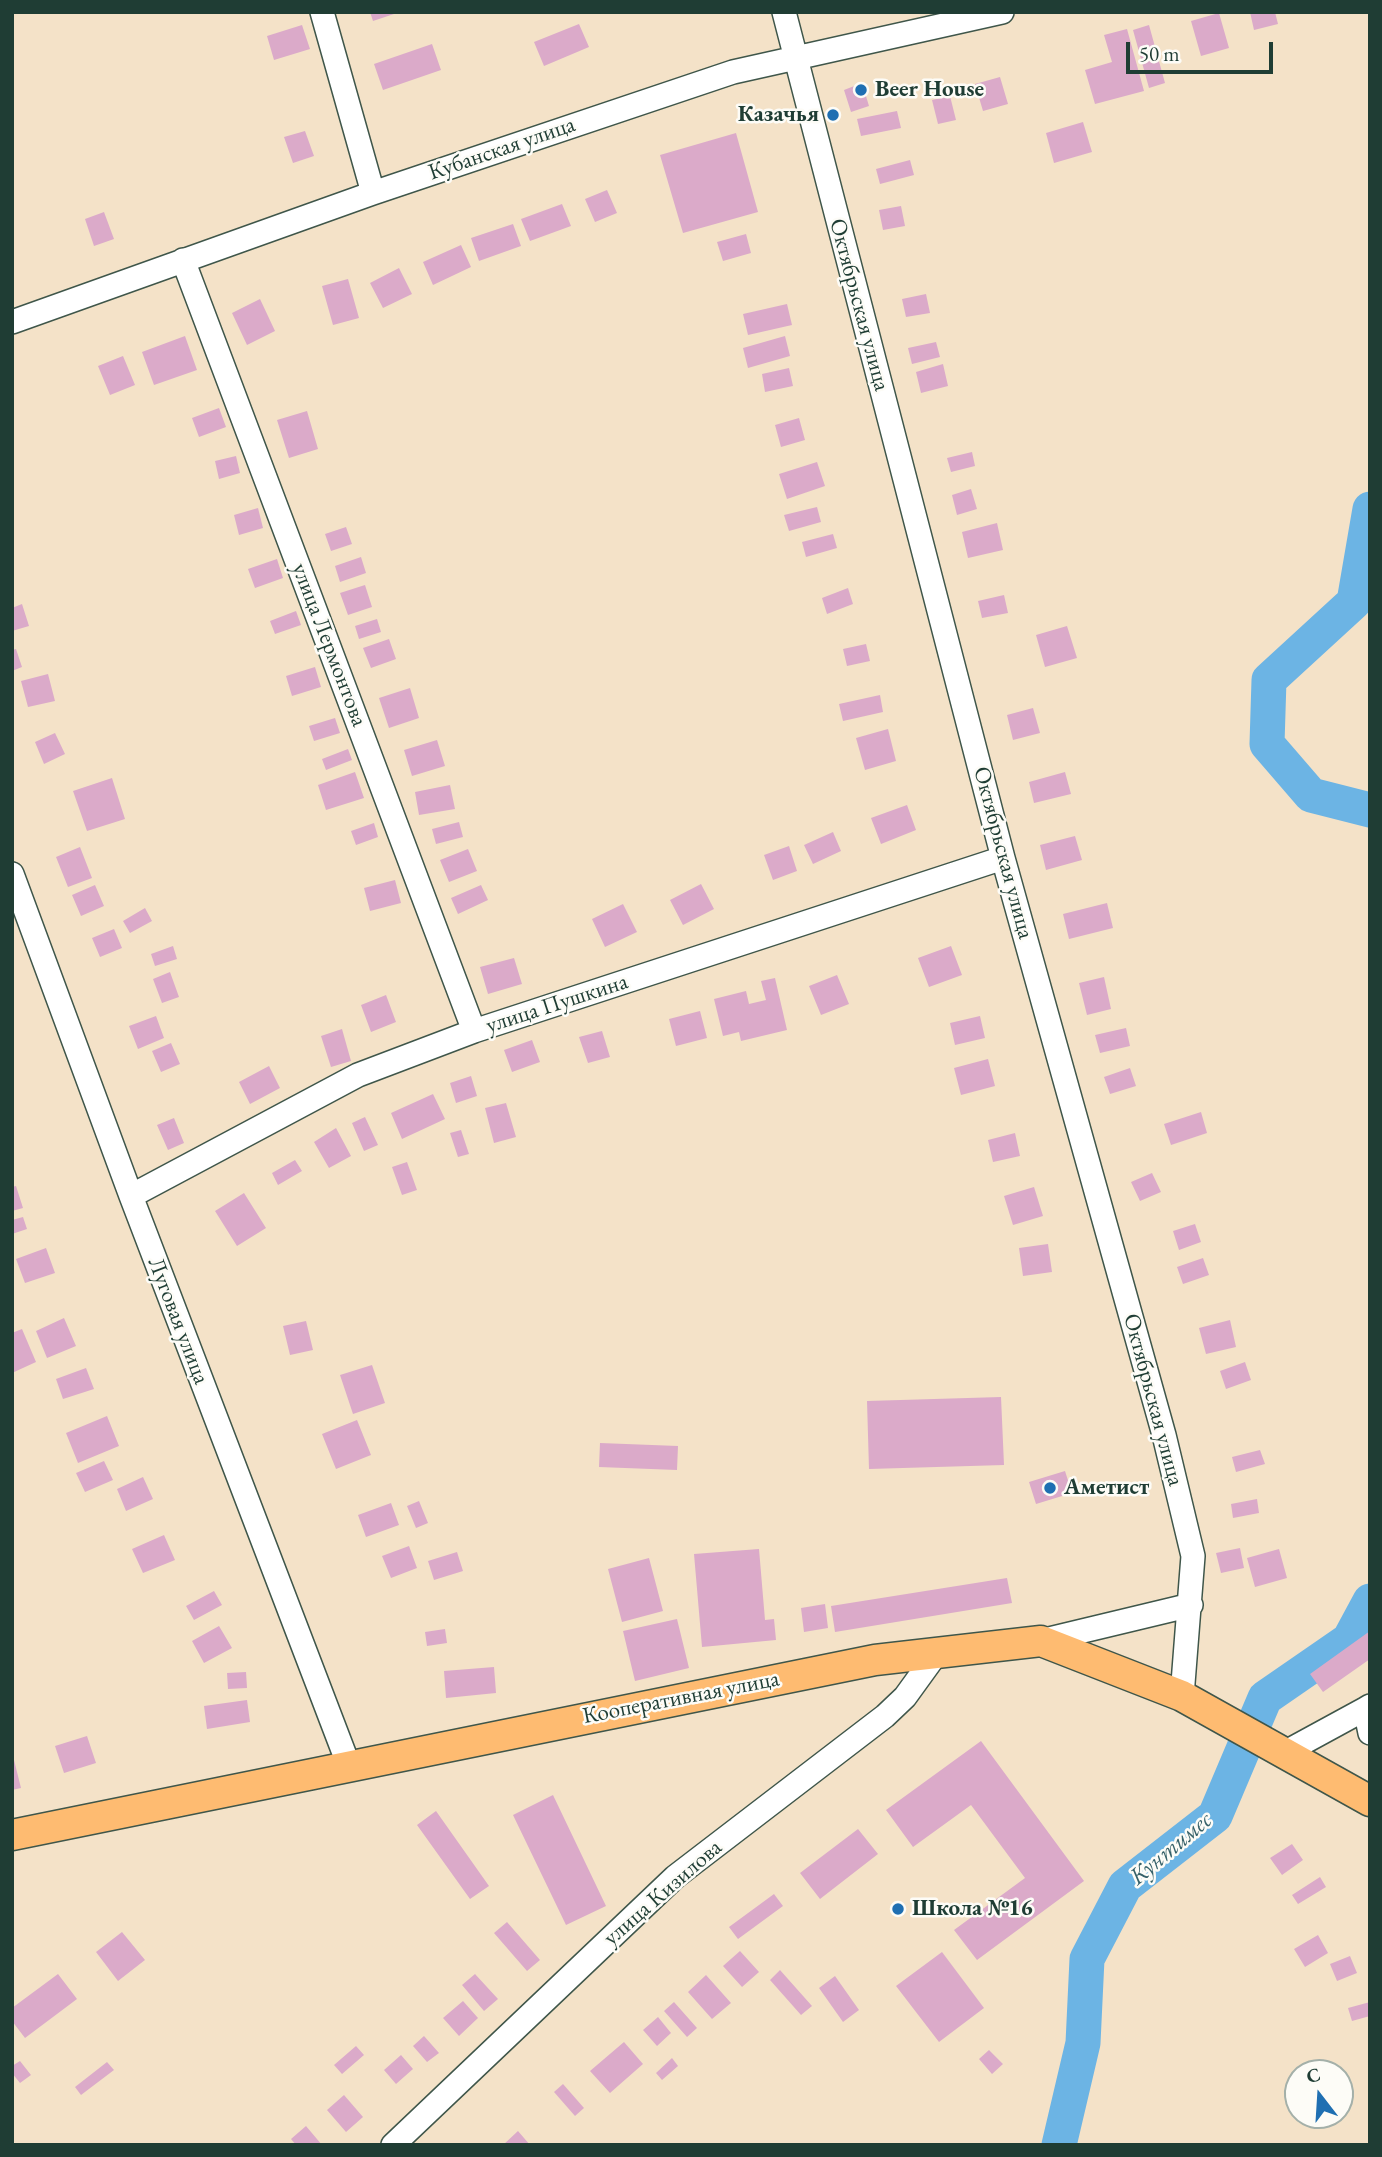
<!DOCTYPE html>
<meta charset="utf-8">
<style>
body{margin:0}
#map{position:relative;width:1382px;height:2157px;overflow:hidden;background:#f4e2c8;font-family:"EB Garamond",serif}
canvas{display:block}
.frame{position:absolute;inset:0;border:14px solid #1f3d34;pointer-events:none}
.north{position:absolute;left:1284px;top:2059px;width:70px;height:70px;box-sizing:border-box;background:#fdfcf7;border:2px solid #a4b0a9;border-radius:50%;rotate:343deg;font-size:19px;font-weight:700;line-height:28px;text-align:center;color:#1f3d34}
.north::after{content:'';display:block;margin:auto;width:24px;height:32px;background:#1f6fb2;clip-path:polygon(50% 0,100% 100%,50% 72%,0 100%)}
.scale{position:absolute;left:1126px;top:42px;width:147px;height:32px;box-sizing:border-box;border:4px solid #1f3d34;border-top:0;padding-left:9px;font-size:21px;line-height:24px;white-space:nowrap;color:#1f3d34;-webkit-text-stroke:5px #fdfcf7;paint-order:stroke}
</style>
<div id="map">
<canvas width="1382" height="2157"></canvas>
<div class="frame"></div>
<div class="north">С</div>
<div class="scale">50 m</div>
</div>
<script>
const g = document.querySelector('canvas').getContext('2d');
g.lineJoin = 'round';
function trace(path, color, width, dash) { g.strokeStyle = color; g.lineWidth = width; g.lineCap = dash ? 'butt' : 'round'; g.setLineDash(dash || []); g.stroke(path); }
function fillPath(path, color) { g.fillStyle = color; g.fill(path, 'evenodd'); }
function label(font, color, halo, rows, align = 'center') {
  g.font = font + ' "EB Garamond",serif'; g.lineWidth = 5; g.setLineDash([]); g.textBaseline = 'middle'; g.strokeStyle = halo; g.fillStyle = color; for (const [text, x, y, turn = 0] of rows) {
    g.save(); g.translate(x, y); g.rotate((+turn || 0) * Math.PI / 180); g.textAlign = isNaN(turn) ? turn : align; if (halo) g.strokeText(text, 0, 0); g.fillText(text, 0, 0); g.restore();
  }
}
const river = new Path2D(`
 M1370,509L1354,602L1269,680L1267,744L1311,795L1370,810
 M1059,2145L1083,2043L1087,1959L1125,1886L1215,1816L1265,1698L1349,1640L1370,1601`);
const building = new Path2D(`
 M370,12H397V13L373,21Z
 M1250,12H1275L1278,24L1254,30Z
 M1219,13L1229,48L1201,56L1191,21Z
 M579,24L589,47L544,66L534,42Z
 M302,25L310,49L274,60L267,36Z
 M1149,25L1165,83L1149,88L1133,30Z
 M1127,29L1144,91L1095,104L1085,70L1112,62L1104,35Z
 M432,44L441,70L383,90L374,64Z
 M1000,77L1008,104L983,111L975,84Z
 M862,83L869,106L851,112L844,90Z
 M950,96L956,120L938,124L932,100Z
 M897,111L901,128L861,136L857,119Z
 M1083,122L1092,152L1054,163L1046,133Z
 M305,131L314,156L293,163L284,137Z
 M736,133L758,212L683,233L660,155Z
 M910,160L914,175L880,184L876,169Z
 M607,190L617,213L595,222L585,199Z
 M562,204L571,226L530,241L521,219Z
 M901,206L905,226L883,230L879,210Z
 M104,212L114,239L94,246L85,219Z
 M513,224L521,246L479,261L471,238Z
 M746,234L751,253L723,261L717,242Z
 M461,245L471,267L433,285L423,262Z
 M399,268L412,294L383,308L370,283Z
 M348,279L359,318L333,325L322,286Z
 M926,294L930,313L906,317L902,299Z
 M260,299L275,331L247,345L232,313Z
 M787,304L792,325L748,335L743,314Z
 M185,336L197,370L154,385L142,352Z
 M785,336L790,356L748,368L743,348Z
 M936,342L940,357L912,364L908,348Z
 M123,356L135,385L110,395L98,366Z
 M943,364L948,386L921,393L916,372Z
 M789,368L793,386L765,392L762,374Z
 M219,408L226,427L199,437L192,418Z
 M307,411L318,449L289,458L277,420Z
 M799,418L805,440L781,447L775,425Z
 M972,452L975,466L951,472L947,458Z
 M236,456L240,473L219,479L215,461Z
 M817,462L825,486L787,499L779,474Z
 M971,489L977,509L957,515L952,495Z
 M817,507L821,522L789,531L784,515Z
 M258,508L263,528L239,535L234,515Z
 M997,523L1003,550L968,558L962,532Z
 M346,527L352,544L331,551L325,534Z
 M833,534L837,548L806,557L802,542Z
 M361,557L366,573L340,582L335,566Z
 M277,559L283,578L255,588L248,569Z
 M365,585L372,607L348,615L340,593Z
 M848,588L853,604L827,614L822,598Z
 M1004,595L1008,613L982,618L978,601Z
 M22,604L29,626L12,631V608Z
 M296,611L301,625L275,634L270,621Z
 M377,619L381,632L359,639L355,626Z
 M1067,626L1077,658L1045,667L1036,635Z
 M389,639L396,659L371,668L363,648Z
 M866,644L870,661L847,666L843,649Z
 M16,649L22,667L12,671V650Z
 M315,667L321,687L292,696L286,676Z
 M48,674L55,701L28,707L21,681Z
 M410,688L419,718L389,728L379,698Z
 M880,695L883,712L843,721L839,704Z
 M1033,708L1040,733L1013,740L1007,715Z
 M335,718L340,733L314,741L309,726Z
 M888,729L896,761L865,770L856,738Z
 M55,733L65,754L44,764L35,742Z
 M437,740L445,766L412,776L404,750Z
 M348,749L352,760L326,770L322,759Z
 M355,772L364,798L326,810L318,785Z
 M1065,772L1071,794L1034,803L1029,782Z
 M112,778L125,819L87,831L73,791Z
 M450,785L455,809L419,815L415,792Z
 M907,805L916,830L881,844L871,818Z
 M459,822L463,837L436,844L432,829Z
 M374,823L378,837L356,845L351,831Z
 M833,832L841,851L813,864L804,845Z
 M1075,836L1082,860L1046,870L1040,845Z
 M789,846L797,871L773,880L764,855Z
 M80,847L92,878L68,887L56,857Z
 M468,849L477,871L449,882L440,860Z
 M395,880L401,903L370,911L364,888Z
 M701,884L714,909L683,925L670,900Z
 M95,885L104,906L81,916L72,895Z
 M481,885L488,900L458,914L451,898Z
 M1107,903L1113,928L1069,939L1063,914Z
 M623,904L637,932L605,947L592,919Z
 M145,908L152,921L130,933L123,921Z
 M114,929L122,948L100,957L92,938Z
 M173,946L177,959L155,966L151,954Z
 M951,946L962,975L929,987L918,958Z
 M514,958L522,984L488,994L480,967Z
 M170,972L179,997L162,1003L153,979Z
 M837,975L849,1004L821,1015L809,986Z
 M1104,977L1111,1009L1087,1015L1079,983Z
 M775,978L787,1030L741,1041L739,1032L723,1036L714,999L746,991L749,1004L766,1000L761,981Z
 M386,995L396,1022L371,1032L361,1005Z
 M700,1011L707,1038L676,1046L669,1019Z
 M156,1016L164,1038L138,1049L129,1026Z
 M980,1016L985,1038L955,1045L950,1023Z
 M1126,1028L1130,1046L1100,1053L1095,1035Z
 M342,1029L351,1061L331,1067L321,1036Z
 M602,1031L610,1057L588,1063L579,1037Z
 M532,1040L540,1062L512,1072L504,1050Z
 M171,1043L180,1064L161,1072L152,1051Z
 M988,1059L995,1086L961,1095L954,1068Z
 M269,1066L280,1088L250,1104L239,1082Z
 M1130,1068L1136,1086L1110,1094L1104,1077Z
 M471,1076L477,1096L456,1103L450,1083Z
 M433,1094L445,1119L402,1139L391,1113Z
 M506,1103L516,1137L494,1143L485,1108Z
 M1201,1112L1207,1133L1171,1145L1164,1124Z
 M365,1117L378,1145L364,1151L352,1123Z
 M174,1118L184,1143L168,1150L157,1125Z
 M336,1128L351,1156L329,1168L314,1142Z
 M461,1130L469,1154L458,1157L450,1133Z
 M1015,1133L1020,1156L993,1162L988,1140Z
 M295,1160L302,1171L278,1185L272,1173Z
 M407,1162L417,1190L402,1195L392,1167Z
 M1152,1173L1161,1192L1140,1201L1131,1182Z
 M16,1186L23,1208L12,1211V1187Z
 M1034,1187L1043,1216L1013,1225L1004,1196Z
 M244,1193L266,1228L237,1246L215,1211Z
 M23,1217L27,1229L12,1234V1220Z
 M1195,1224L1201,1242L1179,1250L1173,1231Z
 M1048,1244L1052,1272L1023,1276L1019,1248Z
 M46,1248L55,1273L25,1283L16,1259Z
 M1203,1258L1209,1275L1183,1284L1177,1267Z
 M64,1318L76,1346L47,1358L36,1331Z
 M1230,1320L1236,1347L1206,1354L1199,1328Z
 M306,1321L313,1350L290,1355L283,1326Z
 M22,1329L36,1362L12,1373V1333Z
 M1245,1362L1251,1380L1226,1389L1220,1371Z
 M372,1365L385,1403L353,1414L340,1375Z
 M86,1368L94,1389L63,1399L56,1379Z
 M1001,1397L1004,1465L869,1469L867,1401Z
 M107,1416L119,1446L78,1463L66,1433Z
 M357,1420L371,1455L336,1469L322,1434Z
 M600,1443L678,1446L677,1470L599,1467Z
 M1260,1450L1265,1464L1236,1472L1232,1457Z
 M104,1461L113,1480L85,1492L76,1473Z
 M1065,1471L1072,1493L1036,1504L1029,1482Z
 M143,1477L153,1499L126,1511L117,1489Z
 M1257,1499L1259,1513L1233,1518L1231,1504Z
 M419,1501L428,1523L416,1528L407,1506Z
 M391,1503L399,1525L366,1537L358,1515Z
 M164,1535L175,1560L143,1573L132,1549Z
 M409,1546L417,1568L391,1578L382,1556Z
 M1240,1548L1244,1568L1221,1573L1216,1553Z
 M759,1549L765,1620L774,1619L776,1640L702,1647L694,1554Z
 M1279,1549L1287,1578L1255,1587L1247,1558Z
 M457,1552L463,1571L434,1580L428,1561Z
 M649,1558L663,1611L622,1622L608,1569Z
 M1007,1578L1012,1603L835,1632L831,1606Z
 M214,1591L222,1605L194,1620L186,1606Z
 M825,1604L828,1628L804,1632L801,1608Z
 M677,1619L689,1668L635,1681L623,1631Z
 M219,1626L232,1648L204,1663L192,1641Z
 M445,1629L447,1643L427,1646L425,1632Z
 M1370,1631V1659L1323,1692L1310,1674Z
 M494,1667L496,1693L446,1698L444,1671Z
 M246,1672L247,1688L228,1689L227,1673Z
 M247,1700L250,1722L207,1729L204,1706Z
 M87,1736L96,1763L64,1773L55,1746Z
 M981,1741L1084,1881L977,1960L954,1930L1025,1878L971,1805L913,1847L886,1810Z
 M12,1752L21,1788L12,1790Z
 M553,1795L606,1906L566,1925L513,1815Z
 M436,1811L489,1886L470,1899L417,1825Z
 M858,1829L878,1854L820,1899L800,1873Z
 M1292,1844L1303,1860L1282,1875L1270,1858Z
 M1320,1877L1326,1887L1298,1904L1292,1895Z
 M774,1894L783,1906L738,1939L729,1927Z
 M507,1922L540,1960L527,1971L494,1933Z
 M122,1932L145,1960L118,1981L96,1952Z
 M1318,1935L1328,1953L1305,1967L1294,1949Z
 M740,1951L759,1972L742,1987L723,1966Z
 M942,1952L984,2008L939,2042L896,1986Z
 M1350,1956L1357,1973L1337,1981L1330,1964Z
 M780,1970L812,2006L801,2015L770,1980Z
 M58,1974L77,1999L25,2038L12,2021V2008Z
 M475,1974L498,1999L484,2011L462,1985Z
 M706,1975L731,2003L712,2019L688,1992Z
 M835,1976L859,2010L843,2022L819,1988Z
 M463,2001L478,2018L459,2036L443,2018Z
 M674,2002L697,2028L687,2037L664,2011Z
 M1370,2002V2016L1352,2021L1348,2008Z
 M658,2017L671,2033L657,2046L643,2030Z
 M424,2036L439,2053L427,2062L413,2046Z
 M624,2042L643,2064L610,2093L590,2071Z
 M356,2046L364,2055L342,2074L334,2065Z
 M989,2050L1003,2064L992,2074L979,2059Z
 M401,2055L413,2069L396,2084L384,2070Z
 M672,2058L678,2066L662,2080L656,2073Z
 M20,2061L31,2075L20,2083L12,2073V2066Z
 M107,2062L114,2070L81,2095L75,2087Z
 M563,2084L584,2108L575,2116L554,2092Z
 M344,2095L363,2117L346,2132L327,2110Z
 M306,2126L322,2145H296L291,2139Z
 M518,2131L530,2145H503Z`);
const minor = new Path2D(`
 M322,12L373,193
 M784,12L1003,858L1164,1435L1193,1556L1182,1696
 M183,260L474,1031
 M12,322L373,193L733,72L1002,12
 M12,874L131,1196L349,1766
 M131,1196L358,1075L474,1031L1003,858
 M1041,1641L1191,1605
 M1370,1706L1365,1709L1370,1733
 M1286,1752L1365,1709
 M393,2145L675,1877L885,1716L905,1697L939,1650`);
const major = new Path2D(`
 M12,1835L875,1660L1041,1641L1182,1696L1370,1801`);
const markers = [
 [861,90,7,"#1f6fb2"],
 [833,115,7,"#1f6fb2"],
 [1050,1488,7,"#1f6fb2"],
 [898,1909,7,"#1f6fb2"]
];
const poiNames = [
 ["Beer House",875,90],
 ["Казачья",819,115,"right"],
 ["Аметист",1064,1488],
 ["Школа №16",912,1909]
];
const streetNames = [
 ["Кубанская улица",502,149,-19],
 ["Октябрьская улица",859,305,75],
 ["улица Лермонтова",329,645,69],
 ["Октябрьская улица",1003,853,75],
 ["улица Пушкина",557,1004,-18],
 ["Луговая улица",178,1321,69],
 ["Октябрьская улица",1153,1400,75],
 ["Кооперативная улица",681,1698,-11],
 ["улица Кизилова",663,1893,-41]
];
const waterNames = [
 ["Кунтимес",1171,1849,-40]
];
trace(river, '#6cb4e4', 35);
fillPath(building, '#dbaac9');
trace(minor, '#3f564a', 26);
trace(major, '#3f564a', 33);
trace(minor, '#fff', 23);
trace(major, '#febb71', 30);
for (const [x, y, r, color] of markers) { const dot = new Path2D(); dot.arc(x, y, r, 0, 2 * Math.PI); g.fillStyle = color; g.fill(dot); trace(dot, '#fdfcf7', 2.5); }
label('bold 23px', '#1f3d34', '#fdfcf7', poiNames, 'left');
label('23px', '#1f3d34', '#fdfcf7', streetNames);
label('italic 24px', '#366169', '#fdfcf7', waterNames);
</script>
